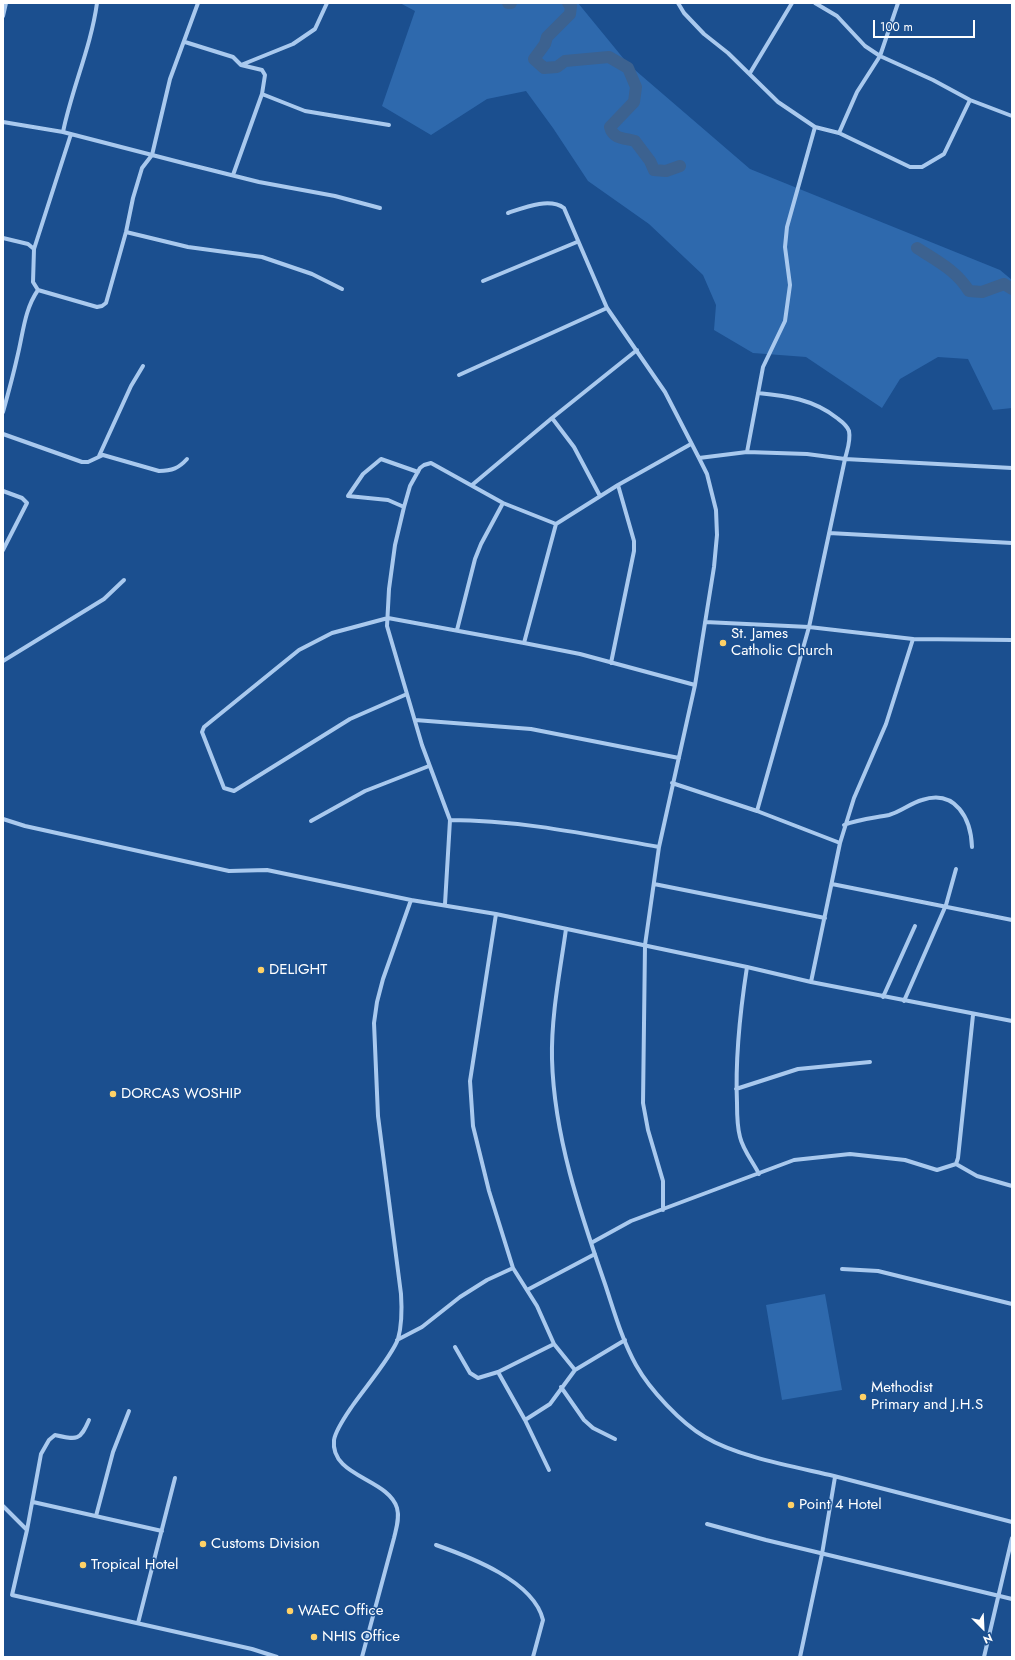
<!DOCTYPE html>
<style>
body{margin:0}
#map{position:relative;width:1015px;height:1660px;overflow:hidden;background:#1b4f8f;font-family:Jost,sans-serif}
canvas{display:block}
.frame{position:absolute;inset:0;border:4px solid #fff;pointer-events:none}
.north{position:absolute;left:963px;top:1608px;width:40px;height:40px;-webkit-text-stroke:3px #1b4f8f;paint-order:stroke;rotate:156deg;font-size:11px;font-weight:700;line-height:16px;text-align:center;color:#fff}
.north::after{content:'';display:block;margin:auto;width:14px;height:18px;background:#fff;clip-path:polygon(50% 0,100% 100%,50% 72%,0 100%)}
.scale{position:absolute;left:873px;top:20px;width:102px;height:18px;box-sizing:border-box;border:2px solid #fff;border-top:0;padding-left:5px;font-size:12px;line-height:14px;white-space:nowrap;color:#fff;-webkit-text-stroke:3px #1b4f8f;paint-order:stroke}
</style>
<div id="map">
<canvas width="1015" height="1660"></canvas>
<div class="frame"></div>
<div class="north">N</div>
<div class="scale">100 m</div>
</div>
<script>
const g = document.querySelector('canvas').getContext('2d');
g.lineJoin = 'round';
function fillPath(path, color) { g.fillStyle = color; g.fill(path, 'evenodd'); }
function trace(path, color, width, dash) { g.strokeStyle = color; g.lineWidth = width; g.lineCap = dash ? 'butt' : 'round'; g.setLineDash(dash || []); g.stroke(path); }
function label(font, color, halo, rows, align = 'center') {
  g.font = font + ' Jost,sans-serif'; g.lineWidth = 3; g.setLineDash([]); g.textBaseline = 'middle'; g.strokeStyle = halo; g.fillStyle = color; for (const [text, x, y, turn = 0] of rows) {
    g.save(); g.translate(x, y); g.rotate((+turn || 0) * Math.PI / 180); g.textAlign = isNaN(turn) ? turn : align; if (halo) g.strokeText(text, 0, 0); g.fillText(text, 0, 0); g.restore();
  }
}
const green = new Path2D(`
 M400,3H578L628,64L750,169L1000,270L1012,280V408L993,410L968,359L938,357L900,379L882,408L806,357L753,353L714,330L716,305L703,275L649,224L588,181L553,128L526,91L487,99L431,135L382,106L415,11Z
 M825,1294L842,1390L782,1400L766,1305Z`);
const river = new Path2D(`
 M508,3H511
 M568,3L571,6L570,14L547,37L545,44L534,59L544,68L557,67L565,61L609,57L628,68L636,87L634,102L610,127C613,139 624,138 635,141L650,161L654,170L666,171L680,166
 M917,248C937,261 956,270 969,291L982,292L1004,284L1012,289`);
const street = new Path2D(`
 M678,3L684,13L704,34L728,53L778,102L815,127L839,133L910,167H922L944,154L970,100
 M815,3L837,16L865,46L880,56L933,80L970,100L1012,116
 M3,16L6,3
 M185,42L233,57L241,65L262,70L265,75L262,94L305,111L389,125
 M241,65L293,44L315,29L327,3
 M750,73L792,3
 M3,122L63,132L187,164L259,182L335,196L380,208
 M63,132C72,88 91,47 97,3
 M839,133L857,92L880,56L898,3
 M233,175L262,94
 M508,213C523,208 549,197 564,208L607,308L665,392L699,458L707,474L716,510L717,535L714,567L695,685L659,847L645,945L643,1103L648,1130L663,1181V1210
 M126,232L188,247L262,257L312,274L342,289
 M3,238L28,244L34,249L33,282L38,290L97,307L102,306L106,303L126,232L133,198L142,168L152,155L170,79L198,3
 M34,249L71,134
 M483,281L577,242
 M459,375L607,308
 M3,412C8,394 13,376 17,358C23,335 24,310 38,290
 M552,418L574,447L600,496
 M3,434L82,462H88L103,455L159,471C172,471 179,468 187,459
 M747,452L763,367L785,321L790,285L785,247L787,227L815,127
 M99,456L131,386L143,366
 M699,458L747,452L807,454L845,459C847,450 851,441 849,431C847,425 841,421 837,418C813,399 787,396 758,393
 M1012,468L845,459L809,627L913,639L1012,640
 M472,485L552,418L637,350
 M3,491L22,498L27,503L3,550
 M348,496L363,474L381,459L418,472
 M348,496L388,500L404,507
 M829,533L1012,543
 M705,622L809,627L757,811
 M457,630L475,559L481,544L503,503
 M524,643L580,654L695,685
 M3,661L104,599L124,580
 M611,663L634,551V541L618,485
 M407,694L350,719L234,791L224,788L202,732L204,727L299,650L332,633L388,618L524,643L556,524L618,485L691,444
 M415,720L531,729L679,758
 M672,783L757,811L840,843L811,982
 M3,819L25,826L229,871L267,870L411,900L496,914L747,967L811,982L1012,1021
 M450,820C520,820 590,835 659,847
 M311,821L365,791L429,766
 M844,825C859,819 874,818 889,815C900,812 911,803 922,800C956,789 971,819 972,847
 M840,843L854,798L886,724L913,639
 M654,884L825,918
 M832,884L1012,920
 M445,904L450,820L422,745L387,626L389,589L395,545L404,507L410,486L420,468L424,465L431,463L503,503L556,524
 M496,914L470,1081L473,1126L489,1191L513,1268L537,1306L554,1344L575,1370
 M566,929C560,972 551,1016 552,1059C554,1136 580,1212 605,1284C614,1311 622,1340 636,1365C650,1390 681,1423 705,1437C738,1457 796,1467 834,1476C894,1491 953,1507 1012,1522
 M747,967C740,1012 735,1057 737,1103C737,1114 737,1126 740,1137C743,1150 753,1162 759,1174
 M883,997L915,926
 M904,1001L946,905L956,869
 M736,1089L798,1069L870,1062
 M956,1164L977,1176L1012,1186
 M591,1243L631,1221L794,1160L850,1154L905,1160L937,1170L956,1164L958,1158L973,1015
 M842,1269L878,1271L1012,1304
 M527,1290L595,1254
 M397,1340L422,1327L460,1297L487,1280L513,1268
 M455,1347L470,1373L478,1378L498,1372L554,1344
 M498,1372L525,1420L549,1470
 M561,1387L584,1420L593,1428L615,1439
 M89,1420C80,1441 77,1440 55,1435L49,1440L41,1454L27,1530L12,1595L252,1649L277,1657
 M525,1420L550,1404L575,1370L625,1340
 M33,1502L162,1531
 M3,1506L27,1530
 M96,1516L113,1452L129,1411
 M707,1524L766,1540L1012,1599
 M436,1545C470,1557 534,1581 543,1620L533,1657
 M138,1623L175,1478
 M362,1657L394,1538C396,1529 400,1518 397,1508C388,1478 330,1477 334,1440C336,1429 347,1414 353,1405C364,1389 392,1356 398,1339C402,1325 402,1309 401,1294L378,1116L374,1023L377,1002L383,979L411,900
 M800,1657L822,1554L835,1477
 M984,1657L1012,1538`);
const markers = [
 [723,643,4,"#ffd166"],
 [261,970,4,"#ffd166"],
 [113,1094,4,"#ffd166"],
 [863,1397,4,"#ffd166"],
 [791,1505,4,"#ffd166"],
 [203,1544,4,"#ffd166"],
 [83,1565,4,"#ffd166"],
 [290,1611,4,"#ffd166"],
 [314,1637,4,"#ffd166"]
];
const poiNames = [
 ["St. James",731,634],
 ["Catholic Church",731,651],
 ["DELIGHT",269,970],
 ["DORCAS WOSHIP",121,1094],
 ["Methodist",871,1388],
 ["Primary and J.H.S",871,1405],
 ["Point 4 Hotel",799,1505],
 ["Customs Division",211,1544],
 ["Tropical Hotel",91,1565],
 ["WAEC Office",298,1611],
 ["NHIS Office",322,1637]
];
fillPath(green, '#2e69ad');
trace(river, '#3c6290', 12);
trace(street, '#a9c9ee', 4);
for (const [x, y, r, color] of markers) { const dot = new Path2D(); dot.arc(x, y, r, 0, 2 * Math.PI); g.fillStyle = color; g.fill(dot); trace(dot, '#1b4f8f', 1.5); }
label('15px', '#fff', '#1b4f8f', poiNames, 'left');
</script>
